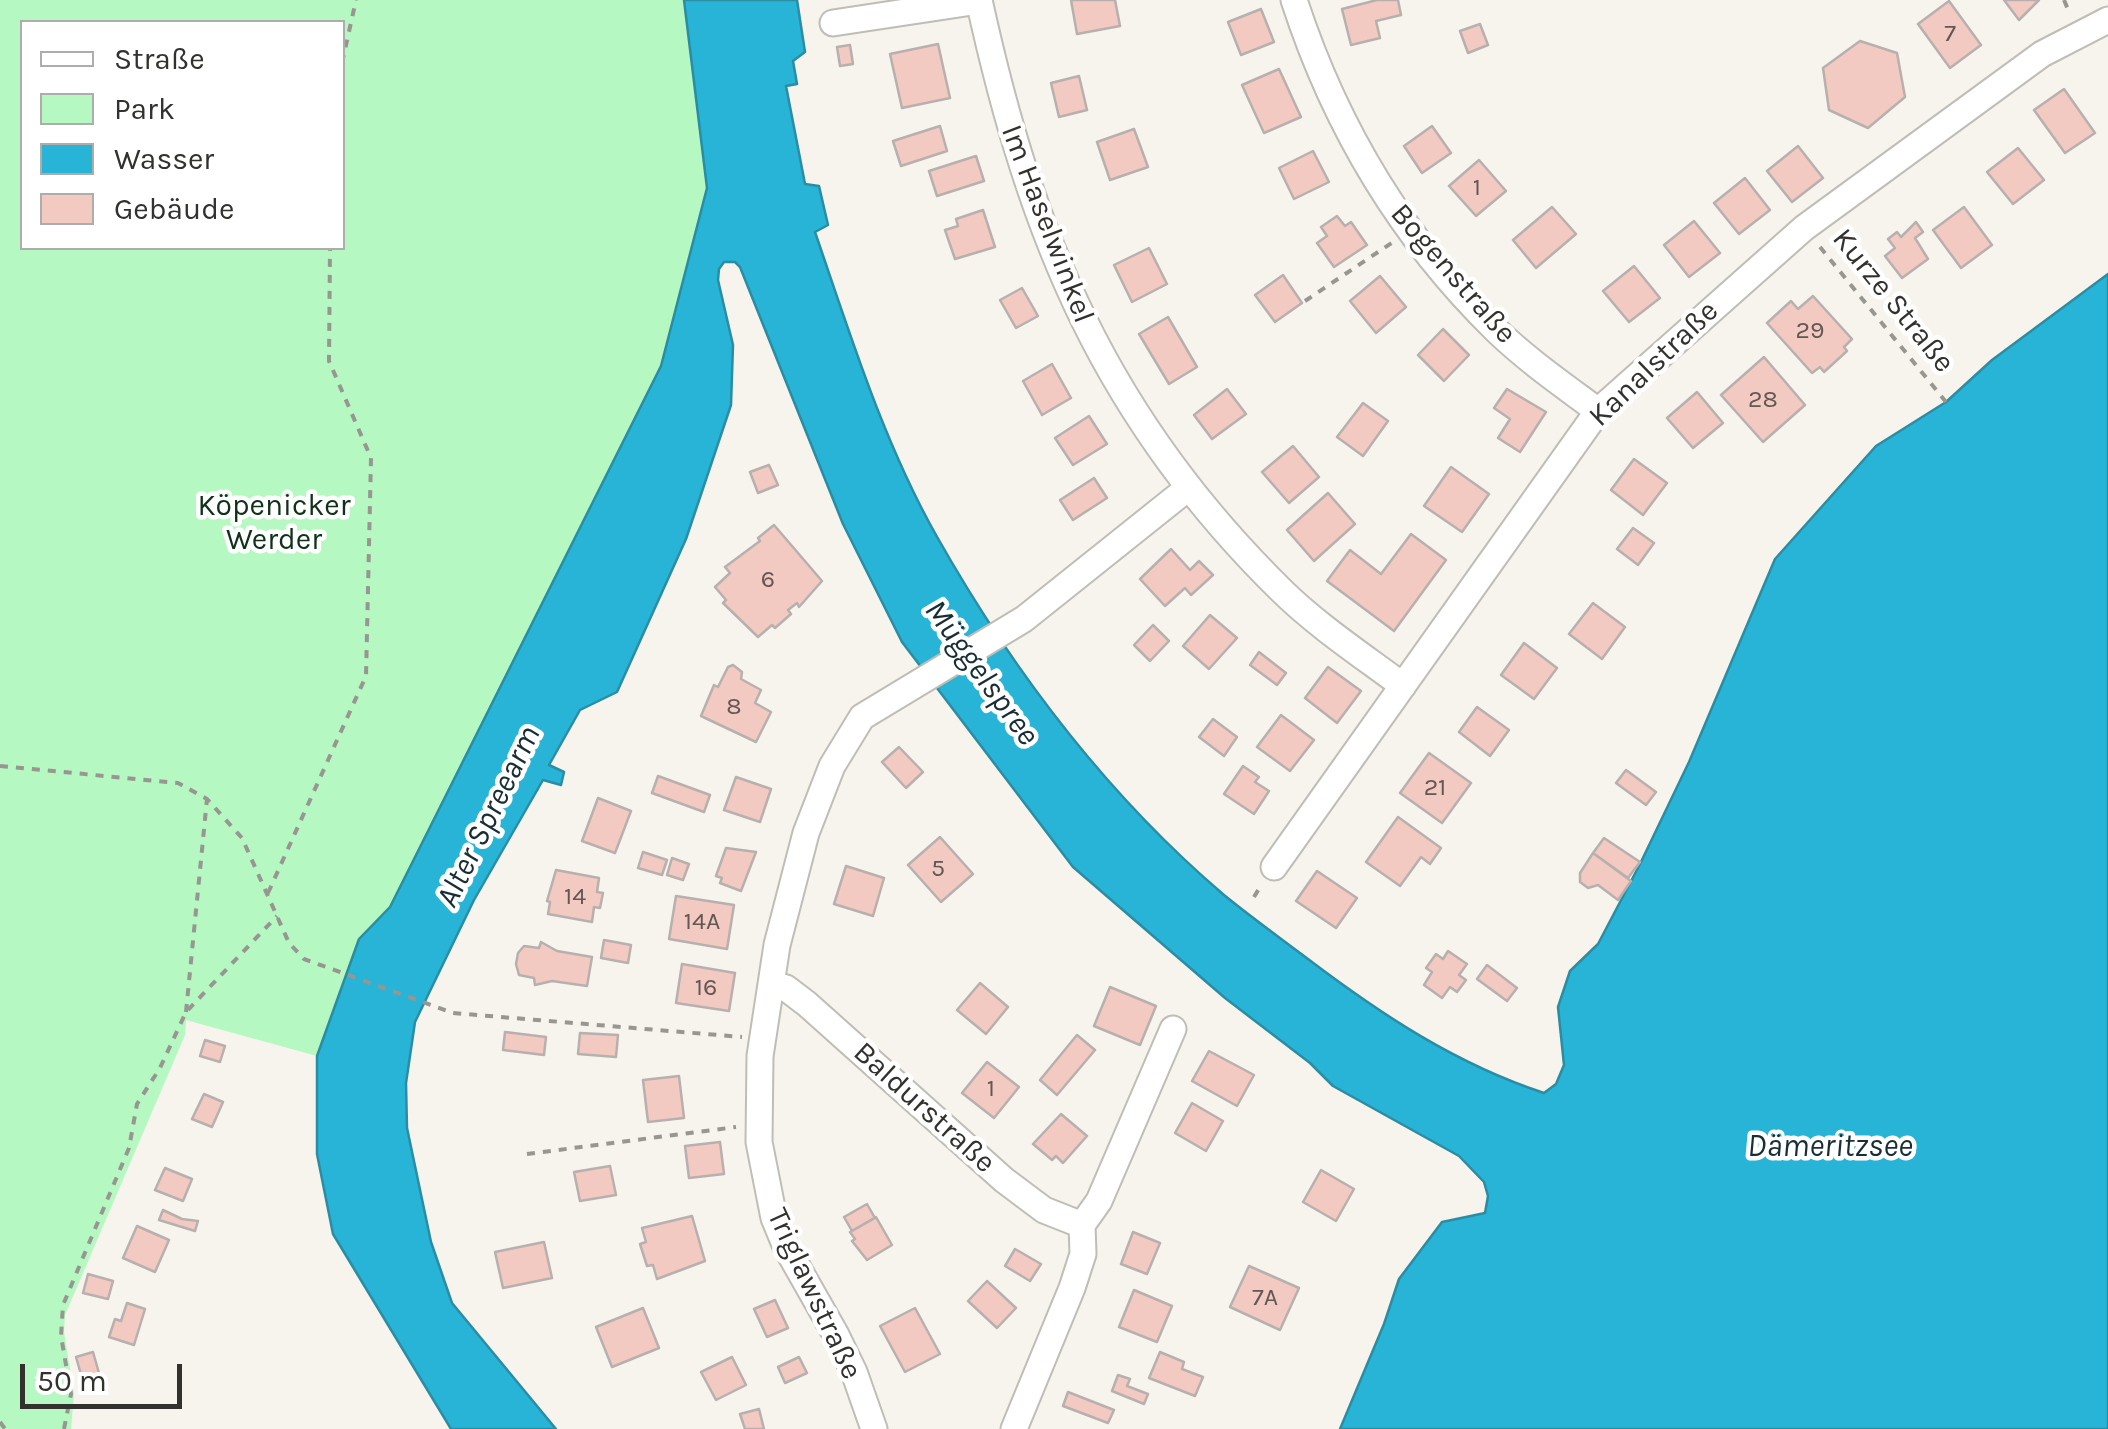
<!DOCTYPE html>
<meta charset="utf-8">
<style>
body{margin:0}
#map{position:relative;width:2108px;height:1429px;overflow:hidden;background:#f6f4ec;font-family:Karla,sans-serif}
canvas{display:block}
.legend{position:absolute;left:20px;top:20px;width:325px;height:230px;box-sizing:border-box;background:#fff;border:2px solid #adadab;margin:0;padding:12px 18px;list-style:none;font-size:30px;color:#32312e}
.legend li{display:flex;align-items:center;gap:20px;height:50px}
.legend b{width:50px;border:2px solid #adadab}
.scale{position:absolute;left:20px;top:1364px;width:162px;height:45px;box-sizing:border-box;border:5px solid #32312e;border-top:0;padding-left:12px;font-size:30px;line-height:35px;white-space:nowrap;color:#32312e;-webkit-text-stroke:8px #fff;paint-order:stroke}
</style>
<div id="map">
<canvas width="2108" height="1429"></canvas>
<ul class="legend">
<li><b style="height:12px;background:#fff"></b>Straße</li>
<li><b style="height:28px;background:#b5f8c1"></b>Park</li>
<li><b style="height:28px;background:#28b4d6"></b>Wasser</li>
<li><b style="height:28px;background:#f3cac1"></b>Gebäude</li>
</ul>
<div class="scale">50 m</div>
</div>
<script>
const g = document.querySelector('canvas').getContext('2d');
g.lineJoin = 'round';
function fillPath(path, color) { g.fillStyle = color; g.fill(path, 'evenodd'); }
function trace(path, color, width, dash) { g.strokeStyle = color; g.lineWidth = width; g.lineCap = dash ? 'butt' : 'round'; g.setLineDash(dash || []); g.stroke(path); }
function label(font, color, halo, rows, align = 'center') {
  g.font = font + ' Karla,sans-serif'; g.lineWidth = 9; g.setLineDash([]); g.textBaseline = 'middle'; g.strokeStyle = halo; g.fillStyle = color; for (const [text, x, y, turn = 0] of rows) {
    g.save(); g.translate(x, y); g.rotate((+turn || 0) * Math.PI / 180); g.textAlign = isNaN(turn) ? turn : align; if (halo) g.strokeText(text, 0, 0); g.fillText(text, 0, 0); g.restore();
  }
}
const green = new Path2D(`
 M0,0H684L707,188L661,366L390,907L359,939L317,1056L186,1020L185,1035L65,1315L64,1332L74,1394L71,1429H0ZM22,22H342V248H22Z`);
const water = new Path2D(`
 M684,0H797L805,52L793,61L797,84L786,86L805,184L819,186L828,225L815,232C850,334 883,441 936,535C1011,668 1107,795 1224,895C1251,917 1280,938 1308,959C1382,1015 1456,1064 1544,1093L1556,1084L1564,1065L1558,1007L1570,971L1598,944L1640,864L1689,762L1775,559L1876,446L1946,402L1992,360L2108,274V1429H1340L1384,1324L1399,1279L1442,1222L1485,1213L1488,1196L1484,1182L1459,1156L1333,1086L1310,1063L1225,998L1073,867L902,642L843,524L740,267L735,262H724L719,269L718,280L733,345L731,405L686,539L617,692L580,710L549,765L564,772L561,785L543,780L474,900L415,1022L406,1083L407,1128L431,1242L452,1303L556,1429H451L333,1234L317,1154V1056L359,939L390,907L661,366L707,188Z`);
const building = new Path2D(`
 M1071,0H1115L1120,26L1077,34Z
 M1377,0H1398L1401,15L1376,21L1380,38L1351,45L1342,9Z
 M2004,0H2039L2019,20Z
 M1949,1L1981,45L1950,68L1918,24Z
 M1261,9L1274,42L1241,55L1228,22Z
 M1480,24L1488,45L1468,53L1460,31Z
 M1860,41L1897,53L1905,97L1868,128L1829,110L1823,68Z
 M938,44L950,98L902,108L890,54Z
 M850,45L853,64L840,66L837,47Z
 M1279,69L1301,117L1264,133L1242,85Z
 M1079,76L1087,110L1059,117L1051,83Z
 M2064,89L2095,133L2065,153L2034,110Z
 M940,126L947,151L901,166L893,141Z
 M1432,126L1451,153L1422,173L1404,146Z
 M1134,129L1148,167L1110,180L1097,142Z
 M1798,146L1823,178L1792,202L1767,171Z
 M2018,148L2044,180L2013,204L1987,172Z
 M1313,151L1329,182L1294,199L1279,168Z
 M976,156L984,181L937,196L929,171Z
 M1479,160L1506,191L1476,216L1449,186Z
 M1745,178L1770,210L1739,234L1714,203Z
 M1552,207L1576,234L1536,268L1513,240Z
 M1964,207L1992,245L1961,268L1933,230Z
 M983,210L995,247L955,259L945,230L958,226L956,219Z
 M1337,216L1345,226L1351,222L1367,245L1334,267L1317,243L1327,236L1321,227Z
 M1694,221L1720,253L1689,277L1664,245Z
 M1916,222L1923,232L1915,238L1928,259L1902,278L1885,256L1895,248L1888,239L1897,232L1901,237Z
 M1149,248L1167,284L1132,302L1114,265Z
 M1634,266L1660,298L1629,322L1603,291Z
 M1283,275L1302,303L1275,322L1255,295Z
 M1380,276L1406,307L1376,333L1350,301Z
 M1022,288L1038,316L1016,328L1000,300Z
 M1813,296L1852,339L1844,347L1847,351L1824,372L1820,367L1812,373L1767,323L1791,301L1798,309Z
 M1168,317L1197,367L1169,384L1139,334Z
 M1443,329L1469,355L1444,381L1418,355Z
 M1764,357L1805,405L1763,442L1721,395Z
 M1052,364L1071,398L1042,415L1023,381Z
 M1227,389L1246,414L1212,439L1194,415Z
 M1507,389L1546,412L1520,452L1498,438L1510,419L1494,408Z
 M1697,392L1723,423L1693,448L1667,418Z
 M1363,403L1388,421L1363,456L1337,437Z
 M1089,416L1107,444L1073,465L1055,438Z
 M1293,446L1319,477L1289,503L1262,472Z
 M1634,459L1667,483L1643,515L1611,490Z
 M769,465L778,485L758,493L750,472Z
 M1451,467L1489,494L1462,532L1424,506Z
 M1094,478L1107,498L1073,520L1060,500Z
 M1328,493L1355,524L1314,561L1287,530Z
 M774,525L822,581L799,607L797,603L788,610L791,614L775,628L772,625L758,637L723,603L726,600L715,587L730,573L725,567L760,541L758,538Z
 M1633,528L1654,543L1638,565L1617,549Z
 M1411,534L1446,560L1394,631L1327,581L1350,550L1381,574Z
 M1171,549L1190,570L1199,561L1213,575L1191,595L1185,588L1165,606L1140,579Z
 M1593,603L1625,627L1602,659L1569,634Z
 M1210,615L1237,638L1209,669L1183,646Z
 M1153,625L1169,641L1150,661L1134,645Z
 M1524,643L1557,668L1534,699L1501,675Z
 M1259,652L1286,673L1277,685L1250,665Z
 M733,665L742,672L741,679L761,690L755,703L771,712L756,742L701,716L714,685L718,687L728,667Z
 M1328,667L1361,691L1337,723L1305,698Z
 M1477,707L1509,730L1490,756L1459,732Z
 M1281,715L1314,740L1290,771L1257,747Z
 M1213,719L1237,737L1224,756L1199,737Z
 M899,747L923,772L906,788L882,762Z
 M1429,753L1471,783L1442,823L1400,793Z
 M1243,766L1259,777L1255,782L1269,791L1254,814L1224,794Z
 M1626,770L1656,792L1646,805L1616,783Z
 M658,776L710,795L704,812L652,793Z
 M736,777L771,789L760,822L724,810Z
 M598,798L631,811L615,853L582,841Z
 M1398,817L1441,848L1430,864L1421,857L1400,886L1366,862Z
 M940,837L973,874L941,902L908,865Z
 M1604,838L1640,862L1628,878L1593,853Z
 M726,848L756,852L741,891L720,883L722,878L716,876Z
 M643,852L667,860L662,875L638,868Z
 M1593,853L1631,881L1618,900L1598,885L1588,888L1580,882V873Z
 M672,858L689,864L683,880L667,875Z
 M846,866L884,878L873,916L834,904Z
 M556,870L599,878L597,892L603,893L600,908L594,907L592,922L548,914L550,902L547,901Z
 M1317,871L1357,898L1336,928L1296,901Z
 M676,896L734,905L727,949L669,939Z
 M604,940L631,945L628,963L601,958Z
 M541,942L557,951L592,957L587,986L552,981L535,985L534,978L519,975L516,964L518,953L524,946L539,948Z
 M1448,951L1467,964L1459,975L1466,980L1457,992L1450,987L1442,998L1424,985L1432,972L1426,968L1436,954L1443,959Z
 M682,964L735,973L729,1011L676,1003Z
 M1487,965L1517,988L1507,1001L1477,979Z
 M980,983L1008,1007L986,1034L957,1010Z
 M1110,987L1156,1006L1140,1045L1094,1026Z
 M505,1032L546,1037L544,1055L503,1050Z
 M580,1033L618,1035L616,1057L578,1054Z
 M1077,1035L1095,1050L1057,1095L1040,1080Z
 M205,1040L225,1046L220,1062L200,1056Z
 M1209,1051L1254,1075L1237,1106L1192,1081Z
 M987,1062L1019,1087L994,1118L962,1093Z
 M679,1076L684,1118L648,1122L643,1080Z
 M204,1094L223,1102L212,1127L192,1119Z
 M1192,1103L1223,1121L1206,1151L1175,1133Z
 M1061,1114L1087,1136L1063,1163L1056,1156L1052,1160L1033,1144Z
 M720,1142L724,1174L689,1178L685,1146Z
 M610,1166L616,1195L580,1201L574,1172Z
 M165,1168L192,1179L183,1201L155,1190Z
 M1321,1170L1354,1189L1336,1221L1303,1202Z
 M867,1204L875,1218L852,1231L844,1217Z
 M163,1210L182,1219L198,1221L195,1231L159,1220Z
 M692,1216L705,1261L657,1279L653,1265L647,1266L640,1244L646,1242L642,1228Z
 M876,1217L892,1245L867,1260L852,1241L855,1239L850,1232Z
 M137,1226L169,1240L155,1272L123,1258Z
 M1133,1232L1160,1243L1147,1274L1121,1264Z
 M544,1242L552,1278L503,1288L495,1252Z
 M1015,1249L1041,1264L1030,1281L1005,1266Z
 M1249,1266L1299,1288L1280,1330L1230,1307Z
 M88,1274L113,1281L108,1299L83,1293Z
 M987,1281L1016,1308L997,1328L968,1301Z
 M1134,1290L1172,1306L1157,1342L1119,1327Z
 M775,1300L788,1328L767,1337L754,1309Z
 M127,1303L145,1309L134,1345L109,1337L115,1319L121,1321Z
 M643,1308L659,1348L612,1367L596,1327Z
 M915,1308L940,1354L905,1372L880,1326Z
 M93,1352L103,1387L86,1392L76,1357Z
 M1160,1352L1184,1362L1182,1369L1203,1377L1195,1396L1149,1378Z
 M732,1357L746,1385L716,1400L701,1372Z
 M799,1357L807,1373L785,1383L778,1367Z
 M1118,1375L1130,1379L1127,1386L1148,1394L1144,1404L1112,1391Z
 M1068,1392L1114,1410L1108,1423L1063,1406Z
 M759,1409L764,1429H745L740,1414Z`);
const path = new Path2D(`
 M2064,0L2070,14
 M342,63L356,0
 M1820,247L1946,402
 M1305,301L1393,242
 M0,766L178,783L207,799L242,838L289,943L304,959L453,1013L742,1037
 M268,893L366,676L371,458L329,361L330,248
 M1254,897L1260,887
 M186,1012L207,799
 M527,1154L736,1127
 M0,1422L5,1429
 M64,1429L71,1394L61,1336L63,1305L129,1148L137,1104L160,1068L186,1012L277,916`);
const minor = new Path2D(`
 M979,0C1031,238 1106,419 1283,592C1319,627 1363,656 1403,686
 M1294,0C1335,126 1401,237 1496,330C1527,360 1563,385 1598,411
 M833,23L979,1
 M1274,867L1598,411L1804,228L2042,54L2108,20
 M772,984L786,988L807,1004L1004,1180L1044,1210L1082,1225
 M874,1429L854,1372L836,1335L786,1247L774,1218L759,1142L760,1056L777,945L806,833L832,766L862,717L1024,619L1188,488
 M1014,1429L1072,1288L1083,1254L1082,1225L1099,1201L1173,1029`);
const numberNames = [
 ["7",1950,34],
 ["1",1477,188],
 ["29",1810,331],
 ["28",1763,400],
 ["6",768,580],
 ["8",734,707],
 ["21",1435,788],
 ["5",938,869],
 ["14",575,897],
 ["14A",702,922],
 ["16",706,988],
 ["1",991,1089],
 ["7A",1265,1298]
];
const streetNames = [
 ["Im Haselwinkel",1047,224,69],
 ["Bogenstraße",1453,274,49],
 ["Kurze Straße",1893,301,51],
 ["Kanalstraße",1654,364,-44],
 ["Baldurstraße",924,1108,42],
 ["Triglawstraße",814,1294,65]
];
const parkNames = [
 ["Köpenicker",274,506],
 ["Werder",274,540]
];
const waterNames = [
 ["Müggelspree",981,673,54],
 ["Alter Spreearm",489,817,-64],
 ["Dämeritzsee",1830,1147]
];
fillPath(green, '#b5f8c1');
fillPath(water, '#28b4d6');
trace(water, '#2b8da4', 2.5);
fillPath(building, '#f3cac1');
trace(building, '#b8b0ae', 2.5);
trace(minor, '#bfbdb6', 29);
trace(path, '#979690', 4, [8, 8]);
trace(minor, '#fff', 25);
label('25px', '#625753', null, numberNames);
label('30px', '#32312e', '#fff', streetNames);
label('30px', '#103219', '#fff', parkNames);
label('italic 32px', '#182e34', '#fff', waterNames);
</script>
